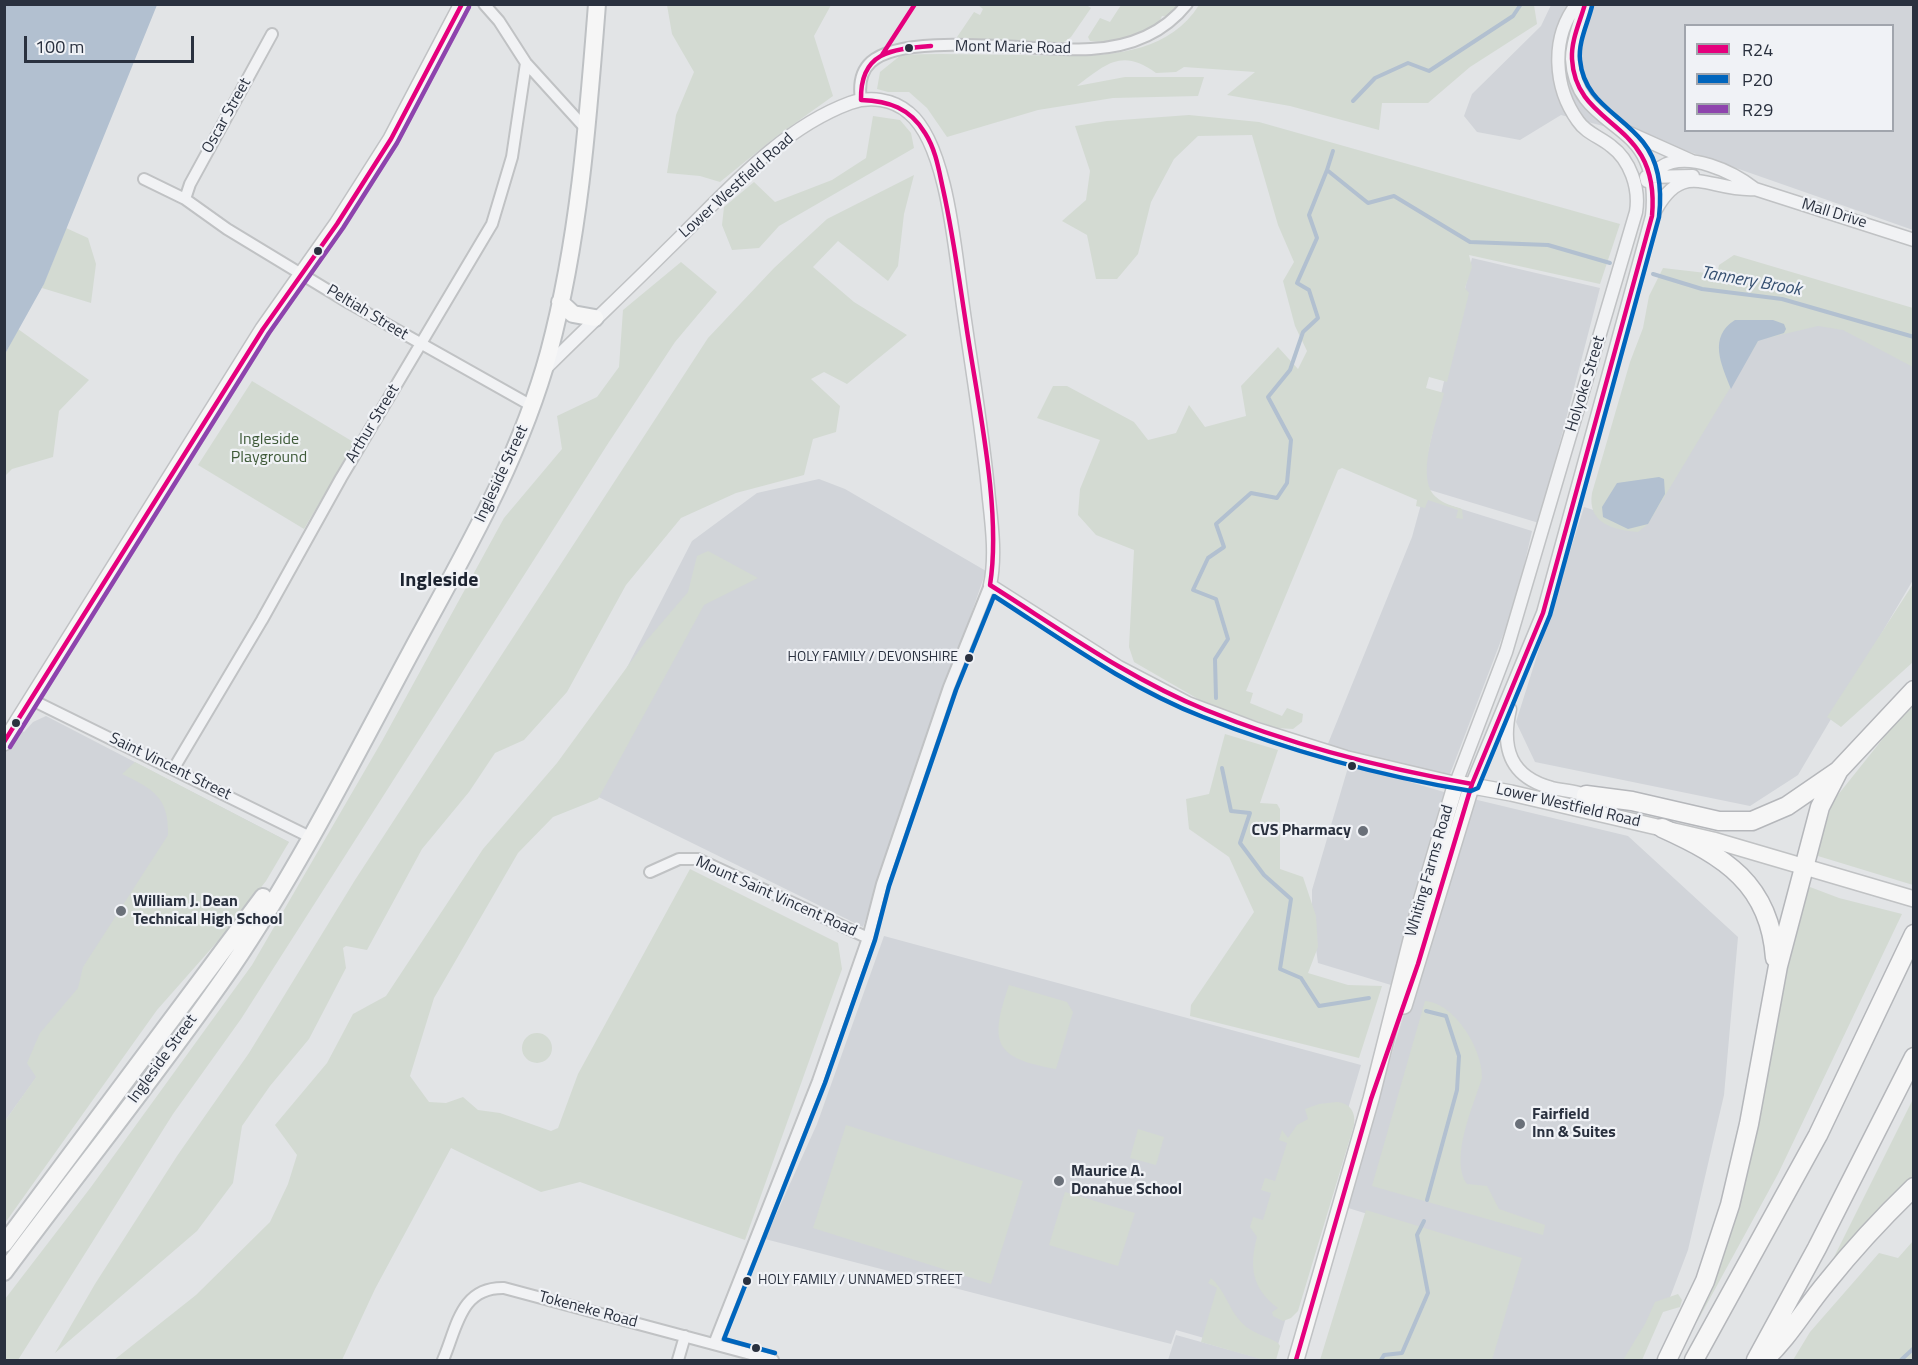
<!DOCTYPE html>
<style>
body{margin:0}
#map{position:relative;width:1918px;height:1365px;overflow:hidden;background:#e2e4e6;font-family:"Titillium Web",sans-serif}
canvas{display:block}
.frame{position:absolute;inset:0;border:6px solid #2a313f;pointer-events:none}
.legend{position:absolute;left:1684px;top:24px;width:210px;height:108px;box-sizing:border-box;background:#f0f2f6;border:2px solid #a1a5ad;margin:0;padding:8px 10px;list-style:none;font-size:18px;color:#2a313f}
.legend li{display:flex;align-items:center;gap:12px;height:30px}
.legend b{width:30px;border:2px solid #a1a5ad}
.scale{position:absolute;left:24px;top:36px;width:170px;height:27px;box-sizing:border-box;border:3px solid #2a313f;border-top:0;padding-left:8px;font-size:18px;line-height:21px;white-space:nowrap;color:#2a313f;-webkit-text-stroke:4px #f0f2f6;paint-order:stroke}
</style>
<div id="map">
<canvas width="1918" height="1365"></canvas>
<div class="frame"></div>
<ul class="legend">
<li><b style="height:8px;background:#e5007d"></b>R24</li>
<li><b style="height:8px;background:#0065bd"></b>P20</li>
<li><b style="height:8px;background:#8e44ad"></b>R29</li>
</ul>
<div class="scale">100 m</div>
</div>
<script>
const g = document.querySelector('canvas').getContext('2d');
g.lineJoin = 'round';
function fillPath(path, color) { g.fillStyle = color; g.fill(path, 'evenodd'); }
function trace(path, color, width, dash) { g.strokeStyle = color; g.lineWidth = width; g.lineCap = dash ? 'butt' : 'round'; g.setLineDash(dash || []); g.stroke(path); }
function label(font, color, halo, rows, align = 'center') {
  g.font = font + ' "Titillium Web",sans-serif'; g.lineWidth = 4.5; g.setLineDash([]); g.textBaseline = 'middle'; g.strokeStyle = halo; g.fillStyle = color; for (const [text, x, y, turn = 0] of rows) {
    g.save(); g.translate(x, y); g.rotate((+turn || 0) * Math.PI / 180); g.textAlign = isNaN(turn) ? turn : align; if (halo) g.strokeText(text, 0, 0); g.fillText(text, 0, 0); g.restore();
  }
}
const built = new Path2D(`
 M1551,5H1913V230L1653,139L1561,115L1520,140L1477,132L1464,116L1472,94L1541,26ZM1686,26H1892V130H1686Z
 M1472,258L1600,288L1539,523L1420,487Z
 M1837,320L1913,362V580L1798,775L1750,806L1535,762L1516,722L1584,507L1635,523L1751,329Z
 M819,479L845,489L986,571L863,927L568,782L692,541L757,493Z
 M1423,497L1532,531L1516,601L1450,774L1398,766L1327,746L1412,537Z
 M46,716L289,842L252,892L41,1071L5,1121V722L24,732L33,722Z
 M1349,764L1444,792L1628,836L1738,937L1724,1095L1688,1250L1669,1300L1636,1360H1489L1516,1260L1345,1207L1411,991L1318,963L1312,920V890Z
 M884,936L1361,1065L1274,1358L1176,1330L1171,1344L765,1239L817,1124Z
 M1176,1335L1266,1360H1168Z`);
const green = new Path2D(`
 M1085,4L1091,8L1071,37L1061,44L955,40L974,12L980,15L983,9L978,5Z
 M667,5H831L814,36L833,96L773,139L720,182L700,176L667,173L676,115L694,72L672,34Z
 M1121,5H1182L1168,17L1162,16L1158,25C1139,33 1111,45 1090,41L1088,37L1100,18L1110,22Z
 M1199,5H1534L1537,24L1470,67L1428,103H1382L1379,130L1290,106L1227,95L1255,72L1184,67L1176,72L1156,73C1122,48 1106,64 1077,86L1125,77H1204L1198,96L1113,98L1038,110L947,137L927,108L909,92H888L877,89L880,72L901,55C940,53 980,55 1020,55C1081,56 1162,64 1199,5Z
 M1189,115L1259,122L1620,224L1600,284L1469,255L1472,267L1465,288L1469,293L1447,382L1429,377L1426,388L1444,393C1438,418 1414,478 1436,497C1442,503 1453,506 1462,509L1463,519L1456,518L1458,510L1428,500L1425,508L1416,506L1417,500L1342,468L1338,470L1246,691L1253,693L1250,703L1282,716L1287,708L1303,714L1302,722L1293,729L1277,728L1205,703L1134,662L1129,647L1134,550L1096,535L1078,515L1080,489L1100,440L1037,418L1053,386H1067L1134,422L1148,440L1176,433L1189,405L1205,427L1246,416L1241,386L1278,347L1298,369L1307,351L1295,326L1283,281L1294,262L1278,225L1252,135L1198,136L1174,159L1151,202L1138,254L1117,279H1096L1087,235L1062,221L1086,200L1090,171L1075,126L1107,121Z
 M873,116L900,120L911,133L914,148L779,226L759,248L732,250L722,225L724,207L754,182L775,202L832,180L866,158Z
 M914,175L904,214L898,266L888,281L838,241L813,267L854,302L907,335L847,384L824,372L811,379L840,406L836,432L813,439L804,475L736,493L681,518L626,585L567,692L524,740L495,753L469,792L422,849L367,950L346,946L343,948L346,968L309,1039L270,1086L242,1126L233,1183L197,1231L55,1353L95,1284L177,1156L249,1053L355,880L708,338L774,268L827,219Z
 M66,228L88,238L96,264L91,303L42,288Z
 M1734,255L1913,308V367L1843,330L1818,326L1759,340L1648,524L1638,532C1613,530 1587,523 1592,493L1630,362L1643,328L1649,296L1663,268L1706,273L1716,280L1719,265Z
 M681,262L717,292L675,342L609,442L241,1019L173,1114L18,1360H5V1299L91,1187L252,965L382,741L504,518L562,449L557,416L597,397L619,367L623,310Z
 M18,329L89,380L59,411L53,457L12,469L5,476V354Z
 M252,381L355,443L304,529L198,465Z
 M708,551L758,578L704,605L598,799L553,817L518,853L434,998L410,1076L429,1102L446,1103L463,1097L478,1110L500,1113L551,1131L558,1128L578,1074L690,869L838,943L842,969L745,1240L580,1182L541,1192L451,1148L375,1289L342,1360H114L196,1295L270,1222L288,1184L297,1155L275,1125L327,1063L353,1014L386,996L483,849L557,763L646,641L688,592L697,556Z
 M1913,584V662L1841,727L1827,717Z
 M1913,701V885L1818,856L1817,851L1833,801Z
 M1225,734L1278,750L1260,803L1277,804L1280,809V869L1303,877L1316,916L1318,947L1308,973L1348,985L1382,986L1359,1058L1190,1016L1191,1005L1254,912L1229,857L1189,829L1186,799L1209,794Z
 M135,762L289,842L266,881L225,933L157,1010L5,1223V1121L36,1077L27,1063L40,1033L78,988L83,967L168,835C169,797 153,789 122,774Z
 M1810,887L1839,898L1902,914L1778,1174L1697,1322L1710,1287L1786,954L1804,894Z
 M1009,985L1067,1002L1073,1012L1056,1069C994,1058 989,1043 1009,985Z
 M1425,1001C1455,1003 1483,1050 1482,1078C1474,1104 1449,1159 1467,1184L1487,1186L1499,1209L1545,1225L1543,1235L1372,1186Z
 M522 1048a15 15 0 1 1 30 0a15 15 0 1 1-30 0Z
 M1913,1099V1180L1831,1263Z
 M1337,1102C1350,1103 1356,1112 1354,1125L1298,1311L1291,1318L1283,1321L1273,1316L1272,1312L1278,1308C1252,1289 1249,1267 1257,1237L1250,1227L1253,1217L1263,1220L1271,1193L1261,1190L1265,1178L1275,1181L1287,1143L1279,1140L1282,1130L1288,1138L1297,1125L1308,1119L1305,1109L1319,1104Z
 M846,1125L1023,1181L991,1284L813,1228Z
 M1138,1129L1164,1137L1156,1165L1130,1158Z
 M1065,1192L1135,1213L1118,1266L1049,1245Z
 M1366,1210L1522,1258L1492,1360H1320Z
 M1913,1241V1360H1793L1810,1332L1879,1253L1898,1258Z
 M1211,1278C1225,1290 1228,1308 1241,1322C1252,1334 1265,1335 1278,1343L1280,1346L1276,1360H1264L1201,1342L1217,1288L1208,1283Z
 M1678,1294L1682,1300L1680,1307L1663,1312L1642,1360H1623L1645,1324L1655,1302Z`);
const water = new Path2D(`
 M5,4L157,5L44,284L5,354Z
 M1735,320H1773L1784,324L1786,329L1784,333L1758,341L1731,389C1721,364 1708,337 1735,320Z
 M1659,477L1664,479L1665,494L1648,524L1628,529L1603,517L1602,507L1617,483Z`);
const stream = new Path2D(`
 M1353,101L1375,78L1408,63L1429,71L1513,16L1521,4
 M1333,151L1327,170L1368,203L1394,196L1470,242L1548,245L1610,263
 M1653,274L1702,289L1782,299L1914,337
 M1216,698L1215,659L1228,639L1216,599L1193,590L1208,558L1224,547L1216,524L1251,493L1277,498L1287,483L1291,440L1268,397L1290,370L1303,332L1318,318L1309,290L1297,283L1317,238L1309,215L1327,170
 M1222,768L1231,811L1250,813L1240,843L1264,875L1291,899L1280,969L1301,978L1319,1006L1369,998
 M1426,1011L1446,1016L1459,1056L1457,1090L1427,1200
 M1381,1360L1384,1355L1402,1353L1428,1293L1417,1235L1424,1221
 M1901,1360L1914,1348`);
const minor = new Path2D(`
 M484,4L499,21L526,63L586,129
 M861,100C859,87 860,72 871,62C906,30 1041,53 1091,49C1129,47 1163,34 1187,4
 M144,179L185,199L227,229L349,303L532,406
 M185,199L190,184L272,34
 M30,699L310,837
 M174,768L262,620L341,478L492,224L512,157L526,63
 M650,872L679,859H698L868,938
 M714,1344L818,1081L868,938L882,884L949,687L990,585
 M443,1360C457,1328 460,1287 504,1288L773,1360
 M678,1360L685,1336`);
const tertiary = new Path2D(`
 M1625,131L1692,161
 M1646,177L1693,176
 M1647,181C1652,177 1655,171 1661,167C1688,150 1733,172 1755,189L1914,240
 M1653,215C1683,156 1708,192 1755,189
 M544,370C585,329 627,290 668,249C722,197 777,130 850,103C870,96 893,99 909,113C947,144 955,251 962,299C971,365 983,432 989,499C992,526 996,558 990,585L1119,667L1188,703L1257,729L1346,757L1456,783L1506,652L1636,212C1640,188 1630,160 1611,146C1600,137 1586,133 1578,121C1554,88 1550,38 1577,4
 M1510,709C1501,748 1510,777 1552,788C1565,791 1581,791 1592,799
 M1472,784L1543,613L1652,216C1654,199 1653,176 1646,161C1629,120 1575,118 1572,59C1572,40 1581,22 1585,4`);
const secondary = new Path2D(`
 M4,743L263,329L337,224L391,139L462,4
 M1404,1006L1472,784
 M1296,1360L1371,1099L1419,908L1456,783L1511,793L1713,840L1914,899`);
const primary = new Path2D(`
 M560,302L573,314L595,318
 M4,1244L263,897
 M4,1272C79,1171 159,1072 231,968C299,868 355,756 412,650C464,554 520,459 549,352C579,240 588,120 597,4`);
const motorway = new Path2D(`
 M1586,795L1632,801L1719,821H1752L1787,806L1838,771
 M1662,828C1724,856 1770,884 1775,958
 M1667,1360L1705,1281L1730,1205L1749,1124L1778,966L1820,807L1839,770L1914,690
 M1694,1360L1818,1135L1914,934
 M1756,1360L1817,1248L1914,1057
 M1764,1360C1789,1337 1805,1308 1827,1282C1854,1248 1883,1217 1914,1187`);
const bus1 = new Path2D(`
 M931,46C891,49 860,52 861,100C889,101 910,108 925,133C936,150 939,171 943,189C953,234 959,279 966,324C977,400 1002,510 990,585C1060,629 1129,679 1206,710C1291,745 1381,768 1472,784
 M882,55L915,4
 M4,742L263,329L337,224L391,139L462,4
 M1296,1360L1371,1099L1418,964L1472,784L1543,613L1652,216C1661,118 1576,131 1572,59C1571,40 1580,22 1585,4`);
const bus2 = new Path2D(`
 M775,1353L724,1339L825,1083L875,940L889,886L956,690L994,596C1061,639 1128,688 1203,717C1289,751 1380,776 1471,791L1478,788L1550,615L1659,217C1662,191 1660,163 1643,142C1620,113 1584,102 1580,60C1578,42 1588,23 1592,6`);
const bus3 = new Path2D(`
 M10,747L269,333L343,228L397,143L469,7`);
const markers = [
 [909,48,5,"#2a313f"],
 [318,251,5,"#2a313f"],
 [969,658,5,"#2a313f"],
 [16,723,5,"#2a313f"],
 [1352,766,5,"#2a313f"],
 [1363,831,6,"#6a7079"],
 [121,911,6,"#6a7079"],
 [1520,1124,6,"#6a7079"],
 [1059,1181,6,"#6a7079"],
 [747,1281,5,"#2a313f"],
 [756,1348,5,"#2a313f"]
];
const busNames = [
 ["HOLY FAMILY / DEVONSHIRE",958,658],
 ["HOLY FAMILY / UNNAMED STREET",758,1281,"left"]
];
const streetNames = [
 ["Mont Marie Road",1013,48,1],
 ["Oscar Street",227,116,-61],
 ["Lower Westfield Road",737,186,-42],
 ["Mall Drive",1834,214,17],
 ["Peltiah Street",367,313,31],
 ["Holyoke Street",1586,384,-73],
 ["Arthur Street",373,424,-59],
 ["Ingleside Street",502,474,-65],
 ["Saint Vincent Street",170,767,26],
 ["Lower Westfield Road",1568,806,13],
 ["Whiting Farms Road",1430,871,-74],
 ["Mount Saint Vincent Road",776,897,24],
 ["Ingleside Street",163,1059,-54],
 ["Tokeneke Road",588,1310,15]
];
const parkNames = [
 ["Ingleside",269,440],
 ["Playground",269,458]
];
const poiNames = [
 ["CVS Pharmacy",1351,831,"right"],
 ["William J. Dean",133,902],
 ["Technical High School",133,920],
 ["Fairfield",1532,1115],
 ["Inn & Suites",1532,1133],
 ["Maurice A.",1071,1172],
 ["Donahue School",1071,1190]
];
const waterNames = [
 ["Tannery Brook",1751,282,10]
];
const quarterNames = [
 ["Ingleside",439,581]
];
fillPath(built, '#d1d4d9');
fillPath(green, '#d3dad2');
fillPath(water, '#b2c0d0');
trace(stream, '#b2c0d0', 4);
trace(minor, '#c0c2c4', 14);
trace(tertiary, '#c0c2c4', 15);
trace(secondary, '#c0c2c4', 18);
trace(primary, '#bec1c4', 20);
trace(motorway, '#b5b7bb', 21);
trace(minor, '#f1f2f4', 10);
trace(tertiary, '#f1f2f4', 12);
trace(secondary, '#f6f6f6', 15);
trace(primary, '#f6f6f6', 16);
trace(motorway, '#f6f6f6', 18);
trace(bus1, '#e5007d', 4.5);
trace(bus2, '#0065bd', 4.5);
trace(bus3, '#8e44ad', 4.5);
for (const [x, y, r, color] of markers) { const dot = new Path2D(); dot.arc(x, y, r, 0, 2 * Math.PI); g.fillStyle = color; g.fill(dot); trace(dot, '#f0f2f6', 2); }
label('14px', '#2a313f', '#f0f2f6', busNames, 'right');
label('16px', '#2a313f', '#f0f2f6', streetNames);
label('16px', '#3e5a38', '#f0f2f6', parkNames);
label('bold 16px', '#2a313f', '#f0f2f6', poiNames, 'left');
label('italic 18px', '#365071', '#f0f2f6', waterNames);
label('bold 20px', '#1c2330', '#f0f2f6', quarterNames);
</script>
